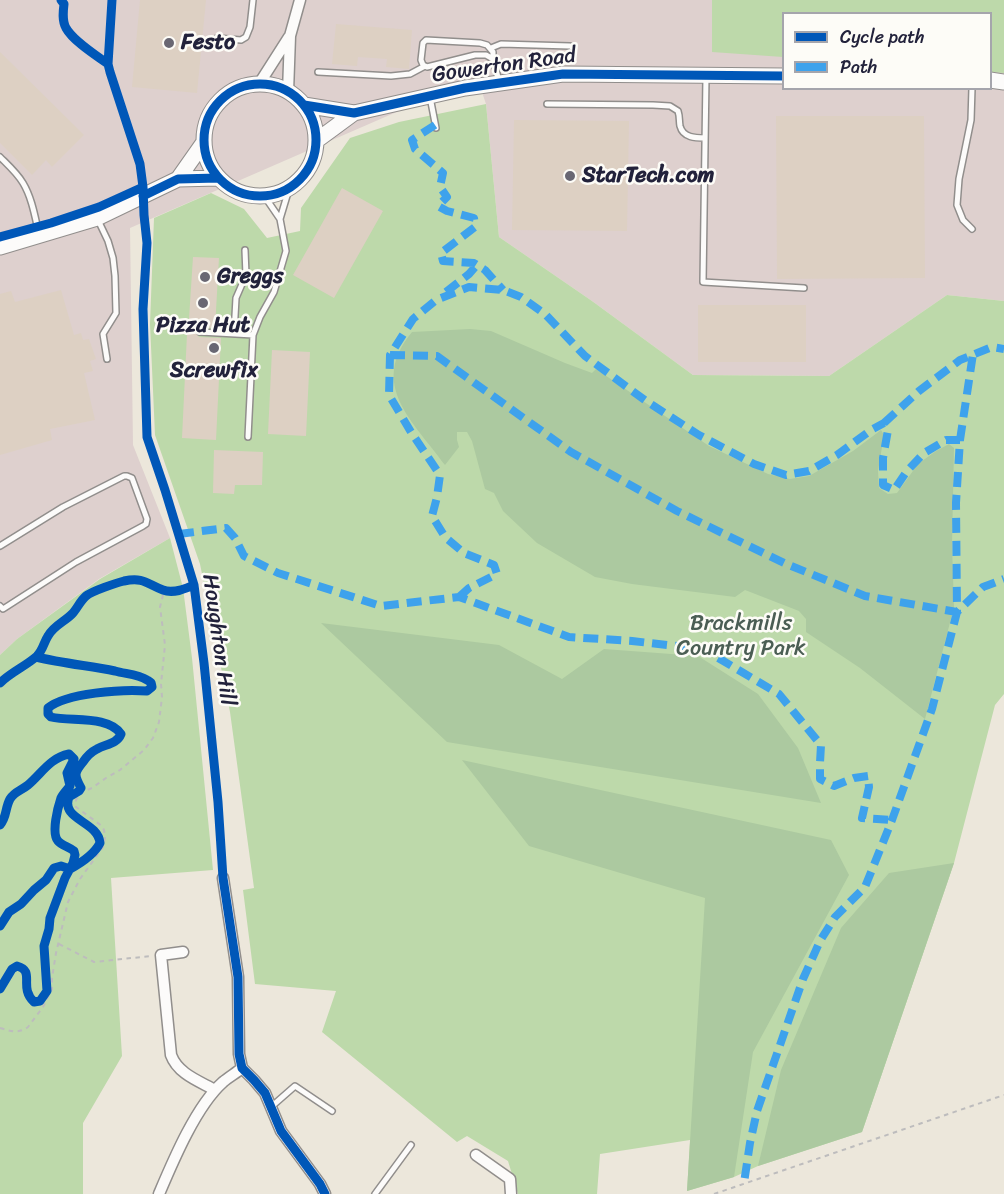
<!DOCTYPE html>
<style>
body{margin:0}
#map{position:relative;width:1004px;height:1194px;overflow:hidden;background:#ece7db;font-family:Sriracha,sans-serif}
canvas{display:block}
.legend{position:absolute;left:782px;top:12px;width:210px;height:78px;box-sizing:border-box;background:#fdfcf7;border:2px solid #a5a5ac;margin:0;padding:8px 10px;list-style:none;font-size:18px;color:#22223b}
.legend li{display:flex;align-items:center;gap:12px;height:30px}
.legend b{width:30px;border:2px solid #a5a5ac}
</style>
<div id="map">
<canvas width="1004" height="1194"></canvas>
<ul class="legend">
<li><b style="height:8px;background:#0057b8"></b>Cycle path</li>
<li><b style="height:8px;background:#3ea2ec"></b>Path</li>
</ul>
</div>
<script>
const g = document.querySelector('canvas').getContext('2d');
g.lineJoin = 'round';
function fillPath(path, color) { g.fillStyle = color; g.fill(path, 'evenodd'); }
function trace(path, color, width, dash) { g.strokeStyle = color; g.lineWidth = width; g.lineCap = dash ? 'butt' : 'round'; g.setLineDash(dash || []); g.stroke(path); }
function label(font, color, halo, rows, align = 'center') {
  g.font = font + ' Sriracha,sans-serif'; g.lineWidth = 5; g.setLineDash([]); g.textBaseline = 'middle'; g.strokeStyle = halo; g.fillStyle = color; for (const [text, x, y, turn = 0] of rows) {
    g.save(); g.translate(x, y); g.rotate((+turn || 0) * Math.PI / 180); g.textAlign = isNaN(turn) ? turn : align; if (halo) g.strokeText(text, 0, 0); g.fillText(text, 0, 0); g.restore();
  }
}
const industrial = new Path2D(`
 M0,0H1004V301L947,295L829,376L693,375L592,301L499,237L486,104L477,77L130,228L133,445L170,538L99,579L17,639L0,655ZM784,14H990V88H784Z`);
const green = new Path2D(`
 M712,0H1004V73L991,72L990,14H784L783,57L712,52Z
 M486,104L499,237L592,301L693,375L829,376L947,295L1004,301V694L995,705L954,863L862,1132L758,1166L734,1177L687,1191L690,1140L600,1154L597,1194H518L508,1161L467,1136L457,1142L322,1032L336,991L255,984L243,890L254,888L230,712L200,564L155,435L150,324L154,218L211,193L244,209L267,238L300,231L301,208L350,138L399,122Z
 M170,538L183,588L192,658L213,870L111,878L122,1056L83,1123V1194H0V655L17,639L100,579Z`);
const forest = new Path2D(`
 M470,329L491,331L565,363L592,373L596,369L709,446L768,474L790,479L809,476L853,451L881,430L884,435L878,471L879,488L888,494L897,493L918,464L936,451L949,444L954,448L952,545L954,607L925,719L860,668L806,632V619L799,611L745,590L735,597L632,584L595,577L537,543L503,511L494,493L485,489L472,441L467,432H457V440L459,447L445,465C413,421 368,385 412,332Z
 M321,623L499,645L562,679L604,649L698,656L758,694L798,748L821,803L447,742Z
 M462,760L831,840L849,875L753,1052L734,1177L687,1191L705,898L529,846Z
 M954,863L862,1132L758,1166L781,1070L841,928L889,873Z`);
const building = new Path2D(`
 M140,0H206L197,93L132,87Z
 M336,24L412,30L409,69L386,67L387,59L358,57L357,66L332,64Z
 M0,52L84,135L52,167L46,160L32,175L0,143Z
 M776,116H924L925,278L777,279Z
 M514,120L629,121L627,231L512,230Z
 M342,188L383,211L334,298L293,275Z
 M193,257L219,258L215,328L198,327L195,332L199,337L221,338L216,440L182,438L187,334H188Z
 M61,290L74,335L81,333L83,340L89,339L96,359L90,361L93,371L84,373L95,420L50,429L52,440L0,455V294L11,291L15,302Z
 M698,305H806V362H698Z
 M272,350L310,352L306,436L268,434Z
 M214,450L263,452L262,485H235L234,494L213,493Z`);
const path = new Path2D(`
 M59,944L94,962L151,956
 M0,1028C10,1031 19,1034 28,1027L43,1007L52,989V978L56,953L68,902L80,879L103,847L105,838L104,830L102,826L76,807V800L80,793L92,788L106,778L120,770L144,750L153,738L159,722L162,697L161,684L165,645L160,607L164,591
 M714,1194L1004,1095`);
const lane = new Path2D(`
 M217,38L241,40L246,37L250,27L253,0
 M491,48L501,44L570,46
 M493,59L486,55H475L427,67L423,65L421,60L423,43L426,40L480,43L487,45L493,52V59L499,81
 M318,72L391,76L410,74L425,66
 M706,77L703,282L804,288
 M972,88L971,120L959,179L957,205L963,220L972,229
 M430,97L436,128
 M547,104L653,105L670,106L678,111C680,117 679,121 680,126C683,138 696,138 705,138
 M0,157C8,165 17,173 23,183C32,198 35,217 39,234
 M280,219L289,189
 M98,220L108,241L113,258L115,276L116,313L103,334L107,359
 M200,332L253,335
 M234,334L236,298L246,275L245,250
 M248,437L253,335L260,317L274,292L286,251L280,219L265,197
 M0,546L63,507L124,476H127L132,478L147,519L146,524L143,526L76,562L3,609L0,606
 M271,1107L295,1086L332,1111
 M375,1194L411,1145`);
const street = new Path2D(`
 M259,84L289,37
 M288,92L290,36L300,0
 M223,878L238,977L239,1054L242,1068
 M183,952L161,955L171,1055C178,1074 199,1081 215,1090
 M242,1068L254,1080L265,1093L281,1131L320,1184L325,1194
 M476,1155L510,1179L511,1194
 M159,1194C173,1161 196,1106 223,1082C229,1077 236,1073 242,1068`);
const secondary = new Path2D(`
 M990,80L1004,82
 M204 140a56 56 0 1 1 112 0a56 56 0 1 1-112 0Z
 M304,105L354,113L465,88L563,74L784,76
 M316,141L354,113
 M178,179L204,142
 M0,247L97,218L178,179L218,178`);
const quiet = new Path2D(`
 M435,125L412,140L415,149L443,173L440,187L447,197L438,206L447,211L474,218L475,227L441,253L443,261L474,263L485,270L503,290
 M446,292L469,274L477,265
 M390,355L437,356L571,452L677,511L784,563L865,596L957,612L983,587L1004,579
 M884,423L919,391L960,360L992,347L1004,349
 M960,440L973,354
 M179,534L226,528L235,538L244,556L278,573L381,606L459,597L569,637L632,641L703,649L779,694L821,745L820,763V779L834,786L854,778L868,776L869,787L862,818L892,820
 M459,597L469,588L497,574L494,565L464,553L445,537L432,516L437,497L440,475L411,432L389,395L390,355L413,319L436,300L469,287L503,290L521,297L545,314L585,356L646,401L699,435L754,464L786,475L809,471L837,455L871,430L884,423L888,430L883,458V485L894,490L907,471L924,453L946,440H960L956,503L957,612L932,709L892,820L865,887L835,917L820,941L803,979L757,1111L750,1143L744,1183`);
const cycleway = new Path2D(`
 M61,0L64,4C63,12 62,21 66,28C73,41 97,56 108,64
 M112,0L108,64L110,72L140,164L143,187L144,215L147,243L143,309L147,437L165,490L194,585L204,663L218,802L223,878L238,977L239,1054L242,1068L254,1080L265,1093L281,1131L320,1184L325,1194
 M204 140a56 56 0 1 1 112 0a56 56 0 1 1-112 0Z
 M304,105L354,113L465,88L563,74L784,76
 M143,196L178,179L218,178
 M0,237L51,223L99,207L143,187
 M36,657C62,663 89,666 115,671C125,674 138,674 147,680C152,683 151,682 152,687L147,691C123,689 66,693 48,708V714L51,717C71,722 108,715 121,734C117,744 106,744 97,749C91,752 87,756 83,762C74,773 74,775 81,788L79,791L69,797C60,820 98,821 100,843C95,853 81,863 70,869
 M0,683C11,672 26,666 37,656C43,650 44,642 48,636C53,626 64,622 72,614C77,609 80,601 86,596C92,591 116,583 124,581C144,577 147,584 163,590C173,594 185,589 194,585
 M0,825C7,817 5,808 10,799C14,792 22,790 28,785C42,773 50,758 69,754L74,759L67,773L70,786C67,790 63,794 61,798C58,807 51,833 58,841C61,845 69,847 74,851L75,855L73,863L65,878L50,918L49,929L44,946L47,991L40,1001L34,1002C18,987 36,971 17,966L12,969L0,989
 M0,926L9,912L21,904L34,890L46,880L54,868L61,866L70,869`);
const markers = [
 [169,43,6,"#696773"],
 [570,176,6,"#696773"],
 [205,277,6,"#696773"],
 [203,303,6,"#696773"],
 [214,348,6,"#696773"]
];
const poiNames = [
 ["Festo",181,43],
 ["StarTech.com",582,176],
 ["Greggs",217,277],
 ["Pizza Hut",203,326,"center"],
 ["Screwfix",214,371,"center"]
];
const streetNames = [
 ["Gowerton Road",504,66,-8],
 ["Houghton Hill",218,640,82]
];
const parkNames = [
 ["Brackmills",741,624],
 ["Country Park",741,649]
];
fillPath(industrial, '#ded0ce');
fillPath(green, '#bdd9aa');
fillPath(forest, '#acc9a0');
fillPath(building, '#ddd0c3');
trace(lane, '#918e8c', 8);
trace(street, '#918e8c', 13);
trace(secondary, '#918e8c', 17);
trace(path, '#bdbcbd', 2, [4.5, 4.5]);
trace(lane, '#fcfbfa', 5);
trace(street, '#fcfbfa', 10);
trace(secondary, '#fcfbfa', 15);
trace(quiet, '#3ea2ec', 8, [15, 8]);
trace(cycleway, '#0057b8', 9);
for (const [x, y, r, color] of markers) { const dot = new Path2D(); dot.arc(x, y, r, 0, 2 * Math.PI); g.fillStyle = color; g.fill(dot); trace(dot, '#fdfcf7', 2); }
label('bold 22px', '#22223b', '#fdfcf7', poiNames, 'left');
label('22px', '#22223b', '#fdfcf7', streetNames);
label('22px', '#4b5e54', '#fdfcf7', parkNames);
</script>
